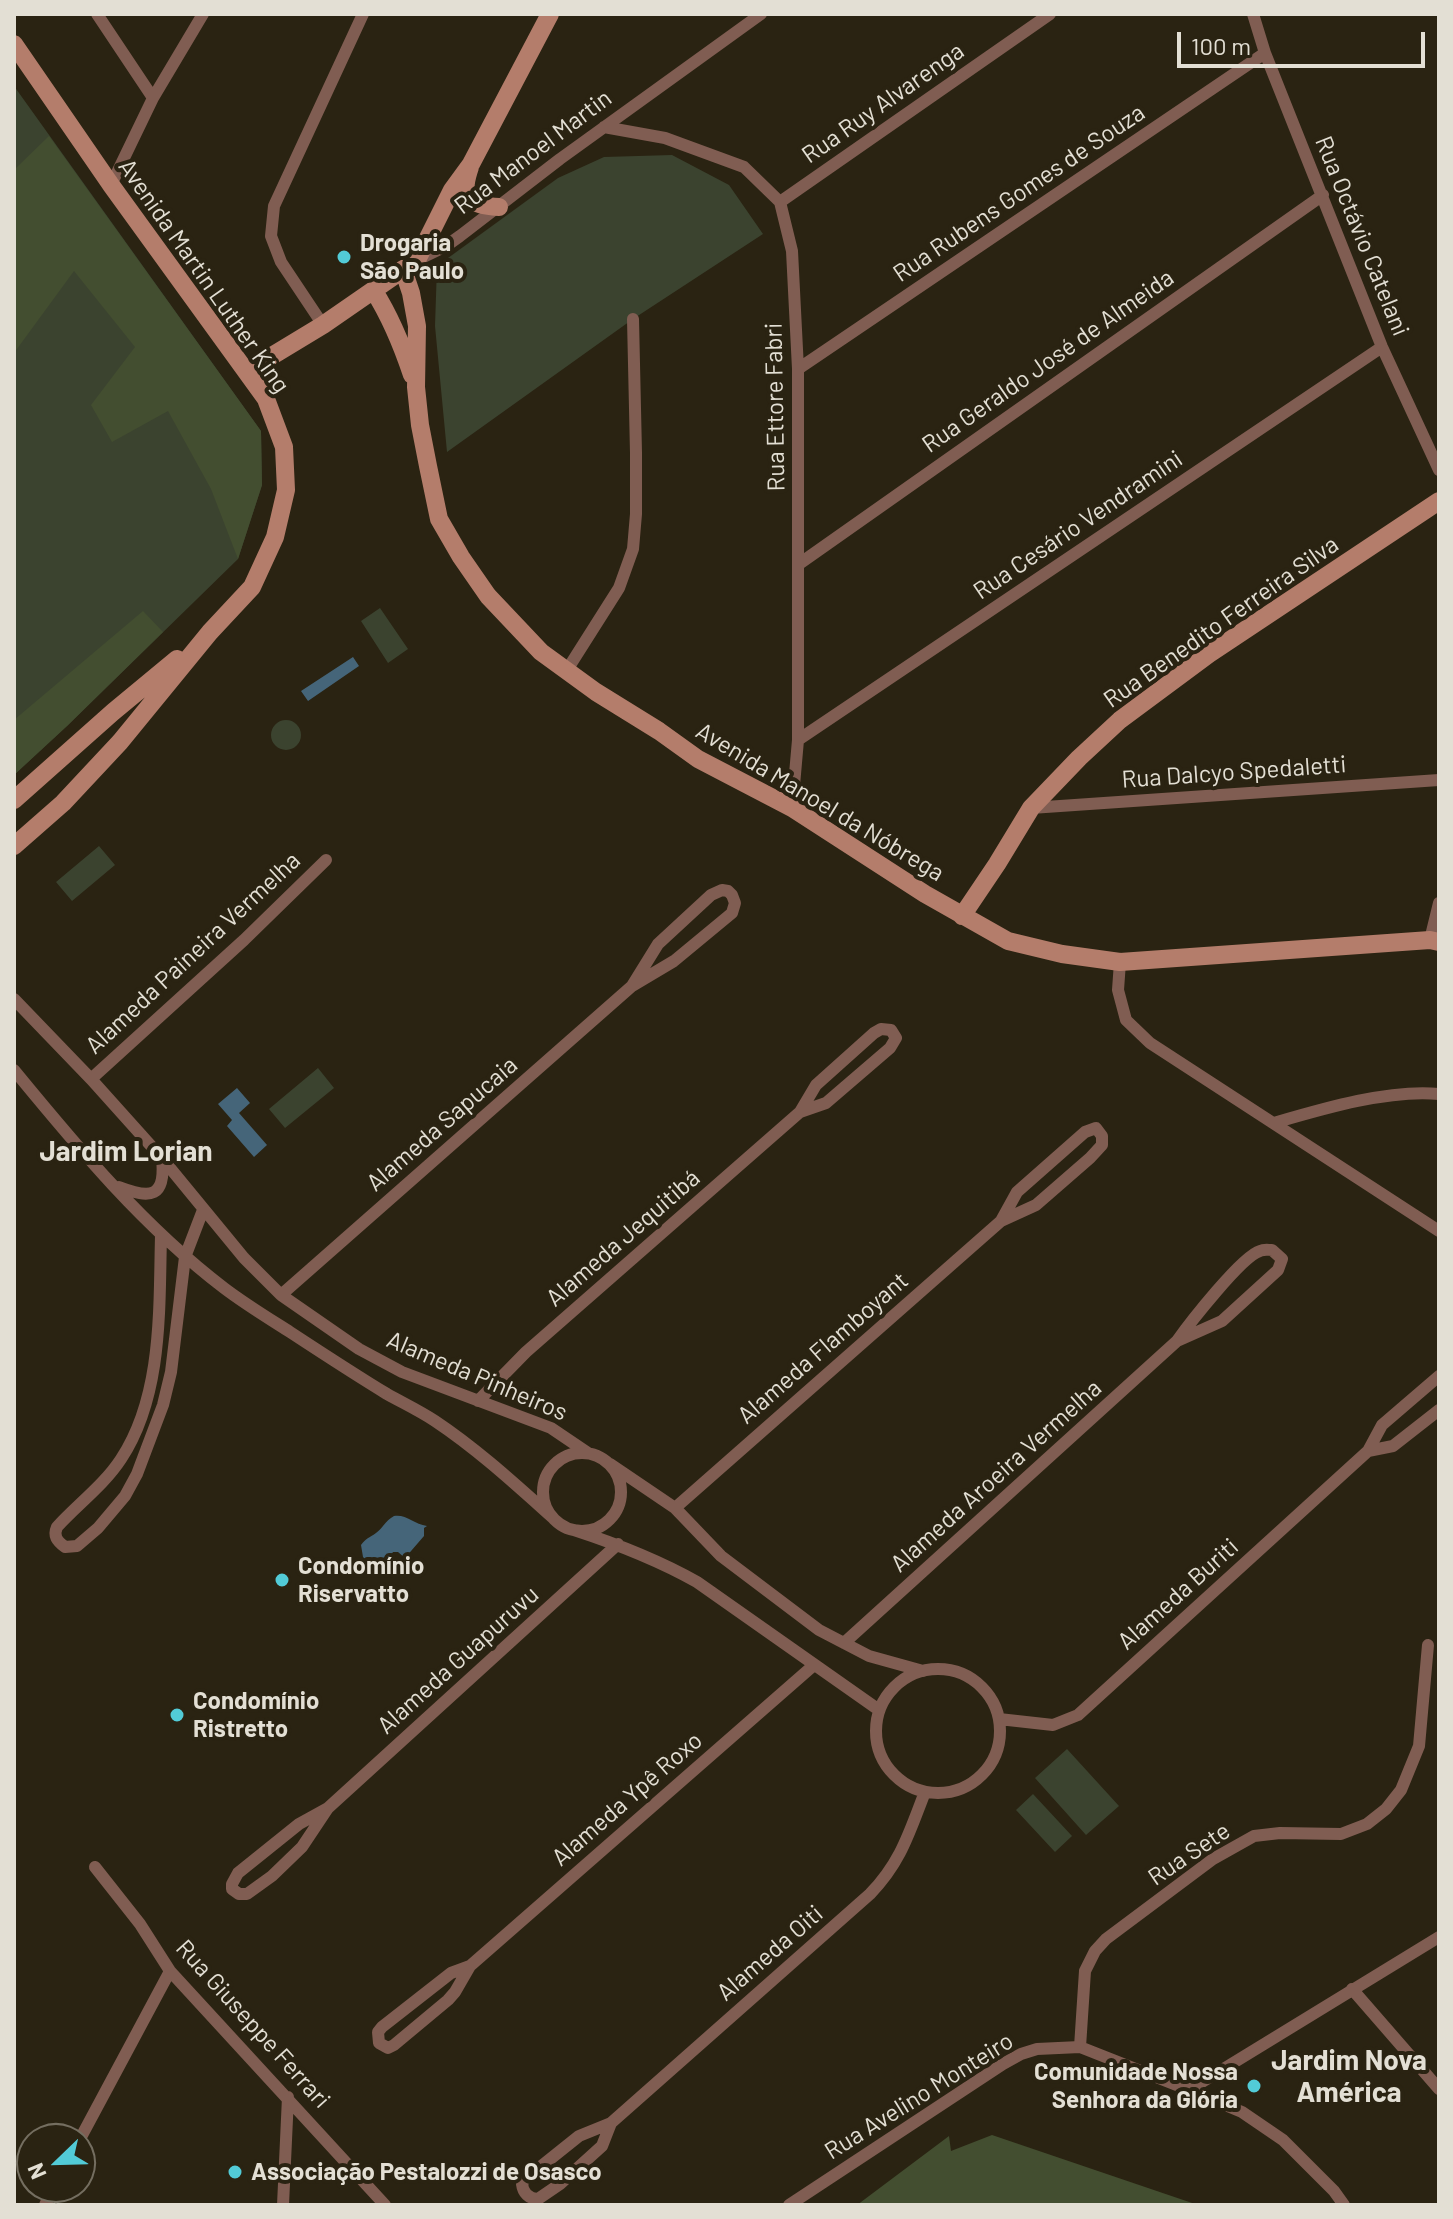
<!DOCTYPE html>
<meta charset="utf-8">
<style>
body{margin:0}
#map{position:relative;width:1453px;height:2219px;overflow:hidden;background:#2a2312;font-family:Barlow,sans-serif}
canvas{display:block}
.frame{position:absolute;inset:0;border:16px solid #e3dfd4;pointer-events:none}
.north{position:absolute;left:16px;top:2123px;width:80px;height:80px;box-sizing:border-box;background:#2a2312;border:2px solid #746e60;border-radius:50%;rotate:247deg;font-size:22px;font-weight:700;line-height:32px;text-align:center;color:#e3dfd4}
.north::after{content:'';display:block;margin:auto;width:28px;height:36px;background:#52cbd7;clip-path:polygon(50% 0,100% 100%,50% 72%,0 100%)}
.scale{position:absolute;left:1177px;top:32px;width:248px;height:36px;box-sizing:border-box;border:4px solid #e3dfd4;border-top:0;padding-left:10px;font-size:24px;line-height:28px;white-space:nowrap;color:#e3dfd4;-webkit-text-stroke:6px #2a2312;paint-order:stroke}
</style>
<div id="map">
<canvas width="1453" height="2219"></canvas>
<div class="frame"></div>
<div class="north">N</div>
<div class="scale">100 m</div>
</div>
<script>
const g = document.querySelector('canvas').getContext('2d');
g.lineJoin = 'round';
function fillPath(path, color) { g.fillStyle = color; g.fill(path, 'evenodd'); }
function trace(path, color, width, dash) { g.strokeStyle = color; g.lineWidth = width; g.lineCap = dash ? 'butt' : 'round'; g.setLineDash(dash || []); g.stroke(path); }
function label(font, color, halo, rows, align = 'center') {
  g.font = font + ' Barlow,sans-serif'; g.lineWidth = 8; g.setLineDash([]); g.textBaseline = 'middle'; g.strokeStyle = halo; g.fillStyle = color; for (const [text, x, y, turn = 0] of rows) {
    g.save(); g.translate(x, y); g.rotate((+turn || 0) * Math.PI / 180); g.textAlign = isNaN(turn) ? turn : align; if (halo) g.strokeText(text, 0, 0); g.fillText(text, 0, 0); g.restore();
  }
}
const green = new Path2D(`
 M14,86L261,431L262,485L238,559L67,726L14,775Z
 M672,155L729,185L763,234L633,319L447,452L435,326L437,266L558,178L604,157Z
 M380,608L408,649L388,663L361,621Z
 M271 735a15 15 0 1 1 30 0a15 15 0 1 1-30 0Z
 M99,846L115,865L72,901L56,882Z
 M318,1068L334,1088L285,1128L269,1109Z
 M1067,1749L1119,1806L1086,1835L1035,1778Z
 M1033,1794L1072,1836L1055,1852L1016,1810Z`);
const forest = new Path2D(`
 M49,136L261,431L262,485L238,559L211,489L168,411L112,442L91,405L135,347L74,271L14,353V170Z
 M143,611L163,632L67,726L14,775V720Z
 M992,2135L1198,2205H857L949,2136L951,2151Z`);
const water = new Path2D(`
 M353,657L359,666L308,701L301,691Z
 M237,1088L250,1103L239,1113L267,1145L254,1157L227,1126L232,1120L218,1104Z
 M394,1516C406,1514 414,1524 427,1526L424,1528V1536L405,1558L398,1552H393L383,1567L374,1568L363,1557L361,1545C366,1538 369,1538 376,1533C383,1528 385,1521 394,1516Z`);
const street = new Path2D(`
 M97,14L153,98
 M1253,14L1265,53L1382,347L1439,470
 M604,127L665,138L744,167L780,202L792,251L798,369V740L792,808
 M111,185L153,98L203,14
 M780,202L1050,14
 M417,260L446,246L460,236L560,159L761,14
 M323,325L281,262L271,236L274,206L363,14
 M798,369L1265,53
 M799,564L1323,195
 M567,670L619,588L633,549L636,514V453L633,319
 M798,740L1382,347
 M1031,808L1439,780
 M1430,940L1439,903
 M1120,962L1118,990L1126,1020L1150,1043L1439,1231
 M14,999L91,1079L161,1157L244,1258L281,1295L359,1349L402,1372L551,1428L588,1453
 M14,1070C78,1148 144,1227 224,1288C245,1304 268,1318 290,1332C322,1353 354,1374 387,1394C403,1403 420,1411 435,1421C477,1449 514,1483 552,1517
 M91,1079L244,940L326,860
 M1274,1123C1322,1109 1389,1089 1439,1094
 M119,1187C151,1199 166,1198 162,1158
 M161,1236C159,1309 163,1395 121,1459C104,1485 78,1504 57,1527C53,1536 57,1541 65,1547L77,1546L98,1528L125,1496L137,1474L163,1405L171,1372L185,1257L203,1210
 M281,1295L632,986L674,961L732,913L735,903L732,895L728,891L722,890L711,895L658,944L632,986
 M478,1401L526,1352L800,1112L816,1085L874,1033L881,1029L891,1030L896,1038L890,1048L826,1103L800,1112
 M1368,1451L1393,1446L1439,1410
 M543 1492a39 39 0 1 1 78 0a39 39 0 1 1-78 0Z
 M610,1464L675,1508L721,1556L819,1630L869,1656L923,1671
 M675,1508L1001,1221L1036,1205L1090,1158L1102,1145V1136L1096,1128L1085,1132L1017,1192L1001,1221
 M574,1530C617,1544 658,1560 697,1582L879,1710
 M844,1643L1177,1341C1189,1324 1242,1256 1260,1251C1264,1249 1268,1250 1272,1250L1282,1259L1278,1270L1222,1321L1177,1341
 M876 1731a62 62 0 1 1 124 0a62 62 0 1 1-124 0Z
 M999,1719L1053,1725L1078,1715L1368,1451L1382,1425L1439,1376
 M328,1808L302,1847L272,1876L247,1894H239L232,1889V1884L238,1873L299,1824L328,1808L618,1544
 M95,1867L140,1924L170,1971L385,2205
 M470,1966L451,1973L382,2027L378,2032L379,2043L388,2048L394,2045L448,2000L455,1992L470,1966L814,1665
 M1352,1989L1439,2089
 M1080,2047L1085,1971L1095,1951L1106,1939L1213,1859L1254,1836L1280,1833L1341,1834L1367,1824L1386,1809L1401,1790L1419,1746L1428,1645
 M1189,2090L1439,1937
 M611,2123L602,2146L560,2184L538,2199C529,2199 523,2193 522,2184L524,2180L579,2136L611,2123L870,1894C901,1862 909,1833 925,1792
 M80,2139L170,1971
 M45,2205L54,2187
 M283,2205L288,2097
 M789,2205L1003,2064L1021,2054L1037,2049L1080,2047L1189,2090L1242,2112L1283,2140L1334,2191L1344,2205`);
const secondary = new Path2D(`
 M14,44L111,185L266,399L284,447L286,490L275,537L252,587L210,632L120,742L63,803L14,846
 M470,167C459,199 469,205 499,207
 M403,269L411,293L417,326L416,387L420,425L428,466L439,519L461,557L488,596L541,652L596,692L659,731L698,759L792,808L925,894L1008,941L1062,954L1120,962L1430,940L1439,942
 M374,291C391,318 402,345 412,375
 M247,371L323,325L417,260L452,190L471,164L550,14
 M14,800L113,712L177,659
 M962,916L997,864L1031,808L1079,758L1120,720L1209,654L1439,501`);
const markers = [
 [344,257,8,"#52cbd7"],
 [282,1580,8,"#52cbd7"],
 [177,1715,8,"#52cbd7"],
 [1254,2086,8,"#52cbd7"],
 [235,2172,8,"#52cbd7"]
];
const streetNames = [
 ["Rua Ruy Alvarenga",883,103,-35],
 ["Rua Manoel Martin",533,152,-37],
 ["Rua Rubens Gomes de Souza",1019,193,-34],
 ["Rua Octávio Catelani",1362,236,68],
 ["Avenida Martin Luther King",204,276,55],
 ["Rua Geraldo José de Almeida",1048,361,-35],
 ["Rua Ettore Fabri",775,407,-91],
 ["Rua Cesário Vendramini",1078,525,-34],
 ["Rua Benedito Ferreira Silva",1221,622,-35],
 ["Rua Dalcyo Spedaletti",1234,772,-4],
 ["Avenida Manoel da Nóbrega",820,802,31],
 ["Alameda Paineira Vermelha",193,953,-43],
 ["Alameda Sapucaia",442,1124,-41],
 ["Alameda Jequitibá",623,1238,-41],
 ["Alameda Flamboyant",823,1348,-41],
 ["Alameda Pinheiros",477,1376,23],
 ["Alameda Aroeira Vermelha",996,1476,-42],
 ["Alameda Buriti",1178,1594,-42],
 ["Alameda Guapuruvu",458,1660,-42],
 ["Alameda Ypê Roxo",627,1799,-41],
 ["Rua Sete",1189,1854,-34],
 ["Alameda Oiti",770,1953,-41],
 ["Rua Giuseppe Ferrari",253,2024,48],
 ["Rua Avelino Monteiro",919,2096,-32]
];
const poiNames = [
 ["Drogaria",360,243],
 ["São Paulo",360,271],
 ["Condomínio",298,1566],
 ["Riservatto",298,1594],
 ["Condomínio",193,1701],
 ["Ristretto",193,1729],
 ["Comunidade Nossa",1238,2072,"right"],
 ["Senhora da Glória",1238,2100,"right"],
 ["Associação Pestalozzi de Osasco",251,2172]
];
const quarterNames = [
 ["Jardim Lorian",126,1152],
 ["Jardim Nova",1349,2061],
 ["América",1349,2093]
];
fillPath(green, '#3b432f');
fillPath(forest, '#434e30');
fillPath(water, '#456579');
trace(street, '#805d52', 12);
trace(secondary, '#b47d6b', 18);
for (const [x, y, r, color] of markers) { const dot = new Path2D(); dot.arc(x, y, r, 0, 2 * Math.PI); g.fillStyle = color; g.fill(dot); trace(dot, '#2a2312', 3); }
label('24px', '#e3dfd4', '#2a2312', streetNames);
label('bold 24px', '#e3dfd4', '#2a2312', poiNames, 'left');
label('bold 28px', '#e3dfd4', '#2a2312', quarterNames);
</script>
